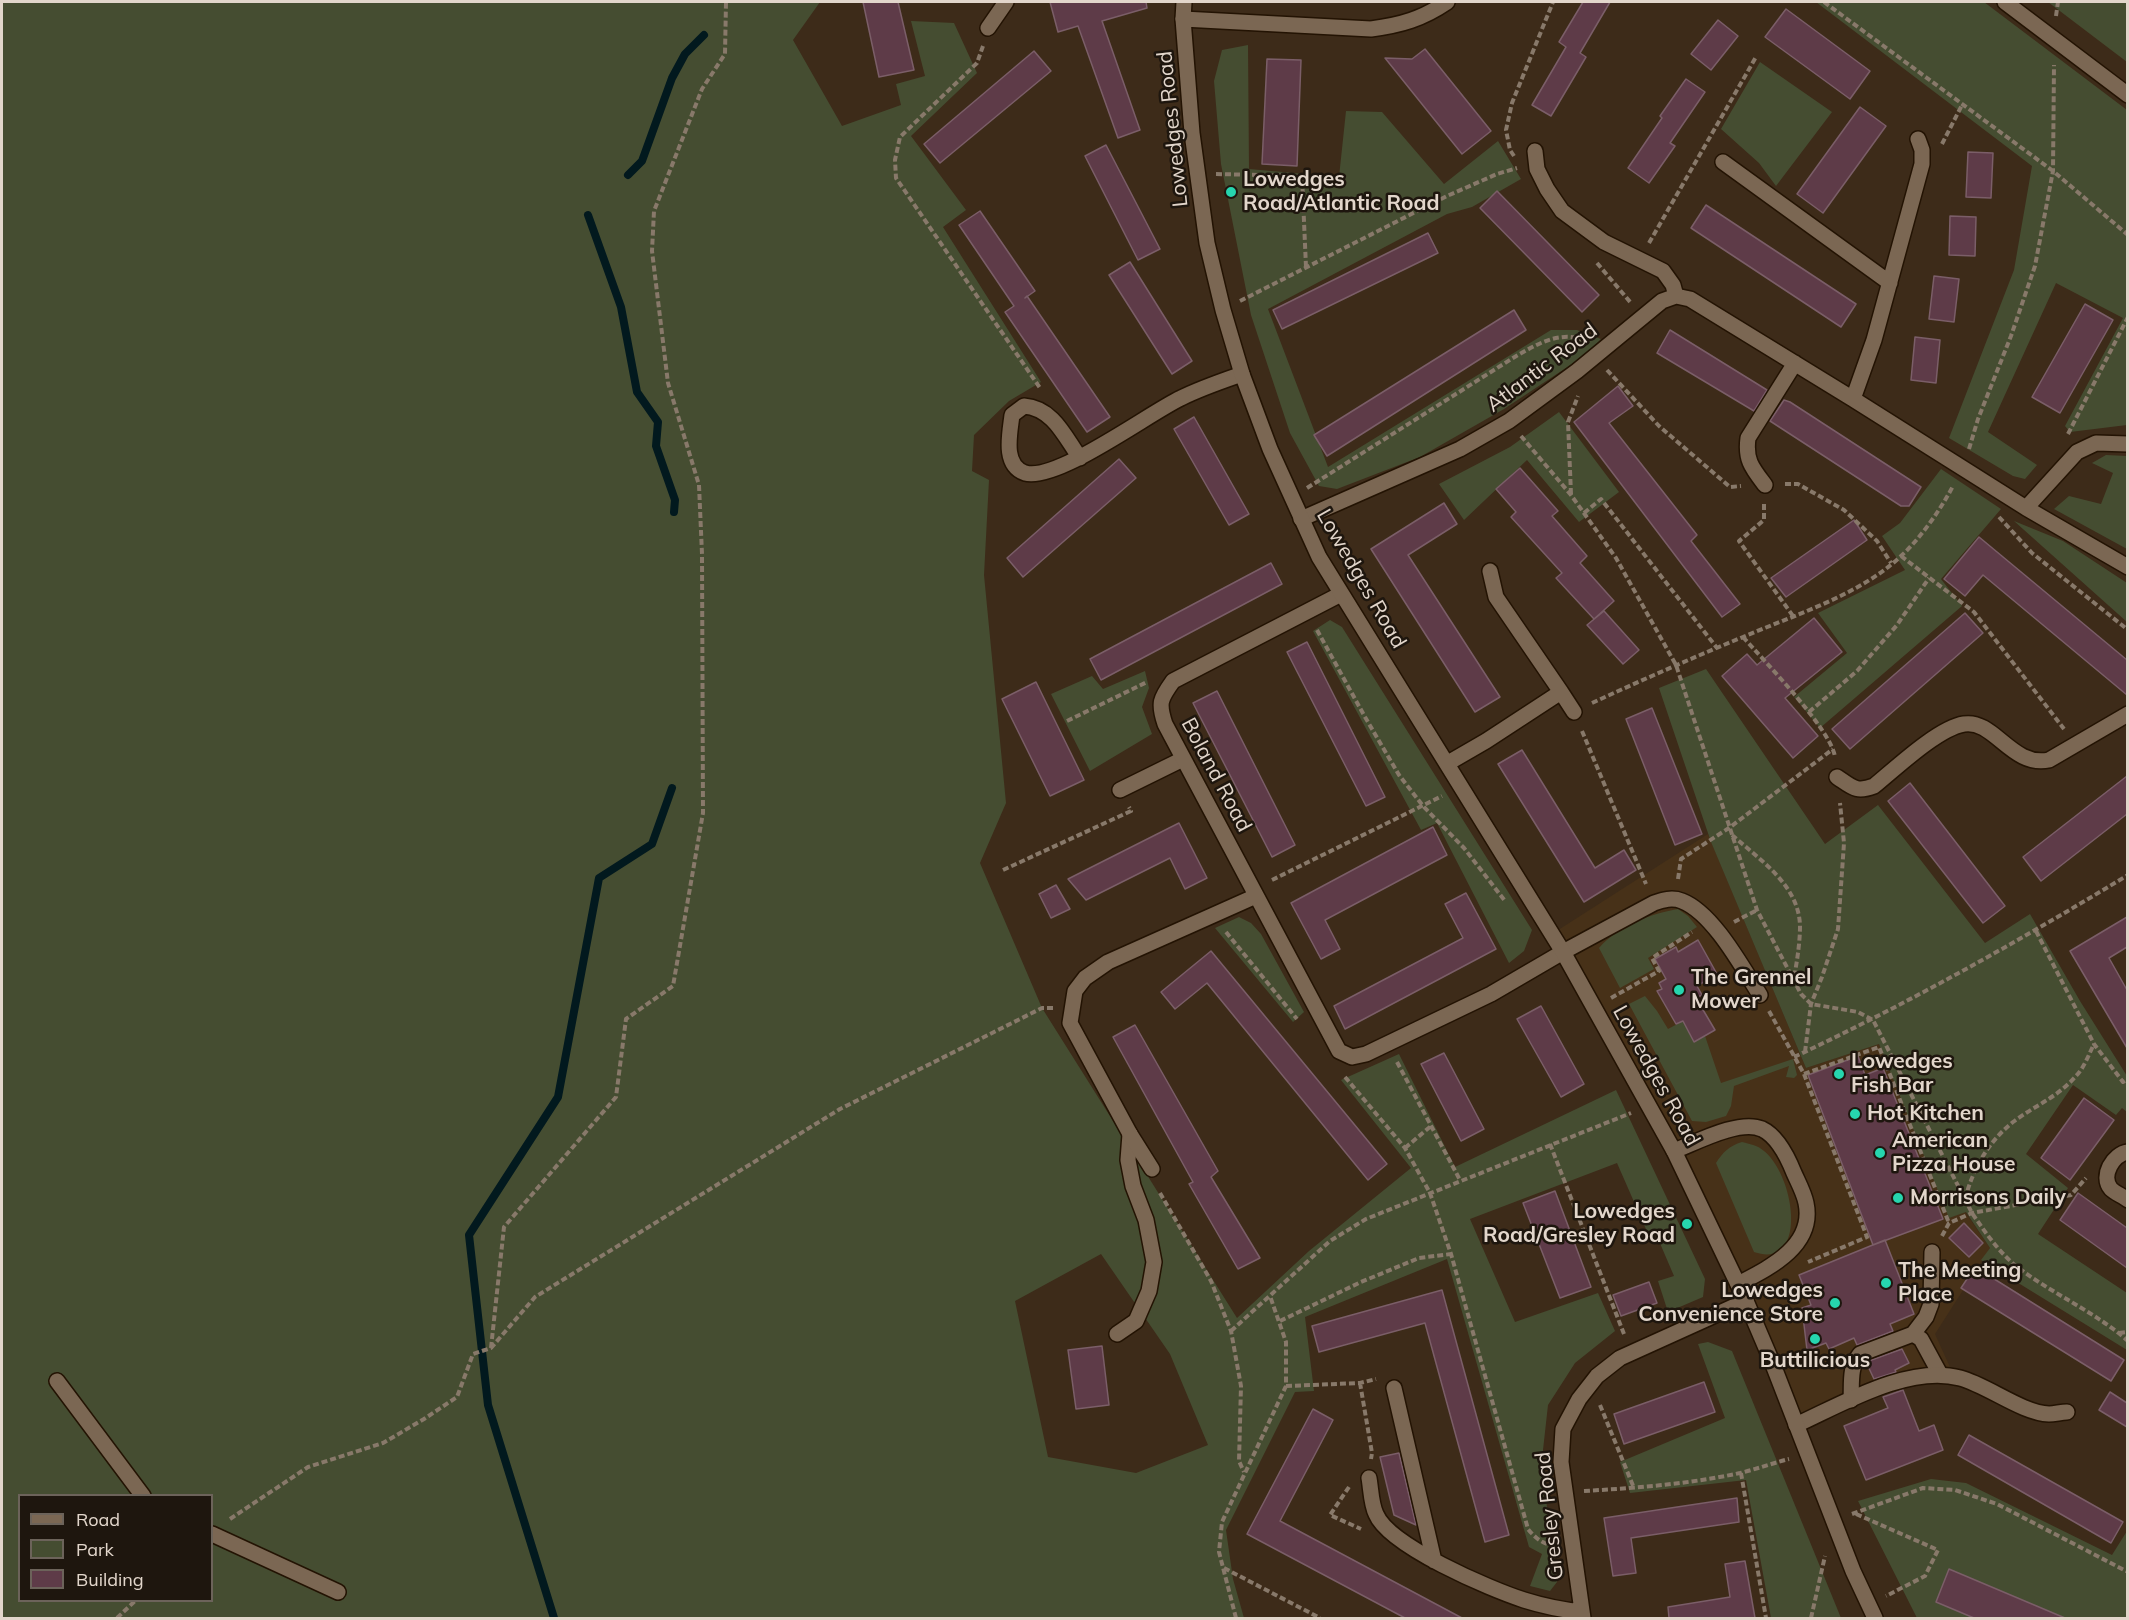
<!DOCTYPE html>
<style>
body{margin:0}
#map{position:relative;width:2129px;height:1620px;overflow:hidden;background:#3d2b19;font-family:Mulish,sans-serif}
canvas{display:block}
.frame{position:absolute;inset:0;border:3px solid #e2d6cb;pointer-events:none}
.legend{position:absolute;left:18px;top:1494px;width:195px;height:108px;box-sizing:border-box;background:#1e160e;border:2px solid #6c635a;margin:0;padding:8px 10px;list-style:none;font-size:18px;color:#e2d6cb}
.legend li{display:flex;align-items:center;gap:12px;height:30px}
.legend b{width:30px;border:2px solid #6c635a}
</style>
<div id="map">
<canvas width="2129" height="1620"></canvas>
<div class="frame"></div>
<ul class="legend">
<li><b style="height:8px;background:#7b6753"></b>Road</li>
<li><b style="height:16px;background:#454d31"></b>Park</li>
<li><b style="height:16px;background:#5e3b48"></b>Building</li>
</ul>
</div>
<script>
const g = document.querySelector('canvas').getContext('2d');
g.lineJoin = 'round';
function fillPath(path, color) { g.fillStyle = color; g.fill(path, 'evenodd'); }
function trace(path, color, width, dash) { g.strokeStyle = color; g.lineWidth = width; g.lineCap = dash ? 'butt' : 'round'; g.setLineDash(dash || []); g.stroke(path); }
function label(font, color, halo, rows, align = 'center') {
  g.font = font + ' Mulish,sans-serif'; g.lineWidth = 5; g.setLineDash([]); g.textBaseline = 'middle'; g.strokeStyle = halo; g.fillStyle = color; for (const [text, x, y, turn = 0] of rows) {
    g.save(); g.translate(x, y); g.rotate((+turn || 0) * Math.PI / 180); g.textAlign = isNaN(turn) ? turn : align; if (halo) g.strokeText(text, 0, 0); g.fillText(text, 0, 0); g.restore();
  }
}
const built = new Path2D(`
 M1708,834L1806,1068L1879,1044L1949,1217L1965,1212L1990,1248L1935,1334L1954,1376L1877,1389L1796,1425L1746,1301L1552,934Z`);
const green = new Path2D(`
 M2,2H820L793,40L842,126L901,105L896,84L925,76L911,21L954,23L977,73L911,136L966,210L943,227L1041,382L1009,401L974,435L972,471L989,480L984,575L1006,803L980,863L1042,1008L1237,1318L1309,1251L1411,1168L1341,1080L1399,1054L1455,1167L1616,1090L1705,1279L1703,1297L1668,1312L1658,1281L1674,1276L1656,1234L1649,1236L1617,1163L1470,1219L1515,1322L1598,1293L1615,1331L1575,1363L1548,1405L1543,1450L1547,1509L1556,1562L1557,1582L1550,1591L1530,1586L1542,1554L1529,1547L1447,1259L1305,1317L1314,1391L1295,1392L1226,1530L1233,1579L1244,1618H2ZM1101,1254L1170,1354L1208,1445L1136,1473L1048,1457L1015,1301ZM20,1496H212V1600H20Z
 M1816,2H1984L2127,110V425L2070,432L2065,426L2123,318L2056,283L1988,432L2037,465L2025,479L2013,476L1949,438L2014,270L2032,166Z
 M2048,2H2127V62Z
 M1248,45L1249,169L1339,177L1346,111L1382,112L1444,184L1498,141L1521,179L1472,207L1447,214L1268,309L1328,467L1551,330H1577L1601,339L1587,354L1504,409L1420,457L1337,489L1319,486L1290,433L1251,315L1221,164L1214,81L1222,50Z
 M1760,62L1832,112L1776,186L1759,163L1721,129Z
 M1559,412L1619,492L1579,522L1527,460L1464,520L1439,484L1510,447Z
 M2106,455L2127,456V549L2054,509L2069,496L2101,504L2113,473L2092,463Z
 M1941,469L2001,509L1941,579L1962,606L1820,728L1794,697L1847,653L1818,613L1905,570L1882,536L1900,523Z
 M2014,521L2063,541L2127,583V622Z
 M1330,620L1342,627L1532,930L1524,951L1509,963L1437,823L1421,830L1313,631Z
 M1706,669L1825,844L1878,805L1985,943L2030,914L2080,1001L2127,1076V1112L2122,1108L2116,1115L2073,1085L2026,1154L2068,1188L2038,1234L2127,1293V1350L1981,1260L1990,1248L1966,1212L1949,1218L1879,1044L1806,1068L1711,842L1659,688Z
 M1145,671L1149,688L1142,707L1152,734L1090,771L1051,694L1092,676L1103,689Z
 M1678,909L1688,916L1697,927L1648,958L1654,969L1620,988L1599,948C1618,926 1650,914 1678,909Z
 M1239,917L1251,923L1261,934L1304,1012L1293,1022L1215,928Z
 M1645,996L1657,1011L1668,1029L1683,1021L1694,1041L1705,1036L1721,1083L1793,1059L1797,1075L1794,1078L1786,1077L1789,1066L1734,1086L1731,1106L1726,1116L1706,1122L1692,1121L1629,1004Z
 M1742,1142C1746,1143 1751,1144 1756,1146C1794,1162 1812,1272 1754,1252L1716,1163C1723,1152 1729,1146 1742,1142Z
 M1708,1342L1732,1351L1841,1618H1771L1746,1480L1630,1493L1620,1462L1725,1418L1698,1344Z
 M1931,1479L1966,1483L2112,1555L2127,1531V1618H1917L1858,1501Z`);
const stream = new Path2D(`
 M628,175L642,161L672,78L685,54L704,35
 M588,215L621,307L637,392L658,422L656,446L675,500L674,512
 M554,1618L488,1405L469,1235L558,1097L599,878L652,844L672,788`);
const building = new Path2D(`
 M863,2H898L914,70L879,77Z
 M1050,2H1146L1147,8L1102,21L1140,130L1118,138L1078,26L1058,32Z
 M1583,2H1610L1580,53L1586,57L1551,116L1532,105L1566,47L1559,42Z
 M1786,9L1870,71L1850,99L1765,37Z
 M1718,20L1738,36L1711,70L1691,54Z
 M1425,49L1491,131L1462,154L1385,58L1412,59Z
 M1034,51L1051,71L940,163L924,144Z
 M1267,59L1301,60L1297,166L1262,164Z
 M1686,79L1705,92L1670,143L1675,146L1649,183L1628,168L1662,118L1660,116Z
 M1860,107L1886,126L1823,213L1797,194Z
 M1106,145L1160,249L1138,260L1085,156Z
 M1968,152L1993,153L1991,198L1966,197Z
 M1497,191L1599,295L1582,312L1480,208Z
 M1706,205L1856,304L1841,327L1691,228Z
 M980,211L1035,291L1025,298L1027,296L1110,417L1087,432L1005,312L1014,306L959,225Z
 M1950,216L1976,217L1975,256L1949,255Z
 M1428,233L1438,253L1282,329L1273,310Z
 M1130,262L1192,361L1172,374L1109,275Z
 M1934,276L1959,279L1954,322L1929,319Z
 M2085,304L2113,320L2060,413L2032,397Z
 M1514,310L1526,330L1327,456L1314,435Z
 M1670,330L1767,390L1754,411L1657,353Z
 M1915,337L1940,340L1936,383L1911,380Z
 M1618,386L1633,406L1609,423L1697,535L1691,541L1740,604L1722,617L1574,422Z
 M1784,400L1790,402L1921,487L1909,506H1901L1770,421Z
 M1194,417L1249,514L1229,525L1174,429Z
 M1119,459L1136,478L1023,577L1007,558Z
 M1520,468L1558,511L1552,516L1587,556L1580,563L1614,601L1594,619L1556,578L1562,573L1511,517L1516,512L1496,489Z
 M1444,503L1457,524L1408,555L1500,697L1475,712L1371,549Z
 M1854,520L1867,540L1786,597L1771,578Z
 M1979,537L2127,660V695L1983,575L1965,596L1944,579Z
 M1271,563L1282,584L1101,680L1090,659Z
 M1604,611L1639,650L1623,664L1587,625Z
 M1965,613L1983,633L1850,749L1832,729Z
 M1814,618L1842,652L1785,698L1818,736L1793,758L1722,676L1747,654L1757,665Z
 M1307,642L1385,797L1366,806L1287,652Z
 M1036,682L1084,780L1050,796L1002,699Z
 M1217,691L1295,845L1272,857L1193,703Z
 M1652,708L1702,834L1675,845L1626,719Z
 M1522,750L1595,868L1624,850L1636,870L1584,902L1498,764Z
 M2127,776V814L2041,881L2023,857Z
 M1910,783L2005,906L1983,923L1888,801Z
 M1179,823L1207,878L1185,889L1170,858L1086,900L1068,879Z
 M1433,827L1447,855L1325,920L1340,949L1321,959L1291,903Z
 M1056,885L1070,909L1051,918L1039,894Z
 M1466,893L1496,949L1345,1029L1334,1006L1463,938L1445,904Z
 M2127,917V947L2109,958L2127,990V1048L2070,951Z
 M1698,940L1717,974L1697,986L1702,995L1696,998L1715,1030L1694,1042L1683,1021L1676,1024L1657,991L1662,989L1659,983L1666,979L1655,959L1676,947L1678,952Z
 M1211,951L1387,1164L1368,1180L1207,983L1175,1009L1161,992Z
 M1541,1006L1584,1084L1561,1097L1517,1019Z
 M1135,1025L1218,1171L1211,1177L1260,1258L1238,1269L1189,1184L1193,1182L1113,1037Z
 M1444,1053L1484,1129L1461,1141L1421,1064Z
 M1858,1056L1865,1075L1883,1068L1943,1219L1873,1245L1808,1075Z
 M2084,1098L2114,1120L2070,1180L2041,1158Z
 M1555,1191L1591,1287L1560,1298L1523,1203Z
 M2078,1193L2127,1228V1268L2060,1220Z
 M1964,1223L1983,1243L1969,1257L1949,1238Z
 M1885,1240L1914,1314L1890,1324L1893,1331L1857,1345L1854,1338L1829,1349L1826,1343L1807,1350L1802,1308L1811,1305L1799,1275Z
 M1975,1267L2124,1360L2111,1381L1961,1288Z
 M1649,1282L1657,1303L1621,1316L1613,1295Z
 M1442,1290L1509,1535L1485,1542L1425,1323L1319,1352L1312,1326Z
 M1102,1346L1109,1405L1076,1409L1068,1350Z
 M1902,1349L1909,1363L1895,1370L1896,1372L1874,1379L1866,1362Z
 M1704,1382L1715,1412L1624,1444L1614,1414Z
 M1903,1390L1919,1431L1934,1425L1943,1450L1866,1480L1844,1426L1888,1408L1883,1397Z
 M2110,1392L2127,1403V1427L2099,1410Z
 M1313,1409L1333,1420L1280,1521L1462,1618H1405L1247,1534Z
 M1969,1435L2123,1522L2111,1543L1958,1455Z
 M1399,1453L1416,1525L1394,1515L1380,1457Z
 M1737,1498L1739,1522L1631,1538L1636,1573L1613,1576L1604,1518Z
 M1745,1561L1755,1618H1669L1668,1607L1730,1597L1725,1564Z
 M1949,1569L2065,1618H1974L1936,1602Z`);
const path = new Path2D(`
 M1824,2L2053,171L2128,235
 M2056,16L2058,2
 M983,46L977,63L900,137L895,160L896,178L1040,388
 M1942,144L1962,105
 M1514,156L1510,150L1506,130L1512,103L1553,2
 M1216,174L1302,176L1306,267
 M1649,243L1756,57
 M1597,263L1631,303
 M1240,301L1447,196L1497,174L1517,168
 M1607,370L1659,426L1730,487L1741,486
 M2068,434L2128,317
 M1521,436L1571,495L1616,558L1676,665L1757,910L1801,994L1811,1004L1858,1012L1873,1020L1972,1213C1985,1232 1998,1251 2016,1266C2052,1294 2094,1311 2128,1341
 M1969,449L1978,419L2011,336L2035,266L2053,171L2054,65
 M1785,484H1798L1844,510L1877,541L1891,563
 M1307,488L1513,358C1534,346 1558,330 1584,340
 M1571,494L1568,422L1578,396
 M1764,504V520L1739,541L1793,616
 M1584,513L1601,499L1717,648
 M1999,517L2032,553L2128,630
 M1901,556L1974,612L2064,729
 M1317,630L1365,717L1399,775L1423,806L1464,848L1505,901
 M1743,637C1764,661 1831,729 1835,757
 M1592,703C1642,680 1692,658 1743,637C1794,615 1860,595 1901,556C1920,539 1941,509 1953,486
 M1809,712L1857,671L1897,625L1929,578
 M1067,721L1147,682
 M1582,731L1646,884
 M1732,835C1760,860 1799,885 1800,926C1800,943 1797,961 1794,978
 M1003,870L1131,811L1129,807
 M1678,879L1681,859L1729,828L1833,749
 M1272,880L1442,796
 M1734,922L1757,910
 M2036,931L2094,1044L2123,1082L2128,1079
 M1226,932L1297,1019
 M1611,998L1659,971L1652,958L1692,932
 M1769,1011L1804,1074L1867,1237L1808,1262
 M1805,1052L1811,1004L1822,977L1838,929L1844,843L1840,803
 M1794,1057C1909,1003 2019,941 2128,875
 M1397,1062L1460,1180
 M1804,1074L1879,1047L1949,1223
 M1345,1077L1405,1148L1430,1193L1451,1254L1528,1529C1535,1538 1542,1543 1553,1546
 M1550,1144L1624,1334
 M1405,1148L1431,1126
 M1160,1193L1211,1281L1231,1331L1241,1386L1239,1461L1244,1472
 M1965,1199C1973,1169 1988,1142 2013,1122C2034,1106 2058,1097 2076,1076C2084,1068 2089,1054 2094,1044
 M1942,1236L1949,1223L1972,1213L2071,1195L2086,1178
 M1280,1321L1361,1282L1419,1258L1451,1254
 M1231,1331L1330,1241L1366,1219L1631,1113
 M2119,1333L2128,1332
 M491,1348L504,1227L616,1097L626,1019L673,986L703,813L702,554L699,485L668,383L652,251L654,211L702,89L725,54L726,2
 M1360,1383L1372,1453L1371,1459
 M1286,1386L1360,1383L1376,1379
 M1600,1405L1634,1488
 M1741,1473L1766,1618
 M1349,1487L1330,1515L1361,1529
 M1584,1491C1636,1488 1689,1484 1740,1473C1757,1469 1773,1463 1789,1459
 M1852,1514L1923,1488L1955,1490L1997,1504L2128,1572
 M1856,1514L1938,1550L1925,1576L1886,1596
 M230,1519L308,1467L383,1443L424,1419L457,1397L473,1354L491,1348L535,1297L840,1109L1042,1008H1054
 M1224,1568L1320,1618
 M117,1618L136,1600
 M1236,1618L1219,1552L1222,1522L1286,1386V1342L1270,1296
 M1811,1618L1825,1556`);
const lane = new Path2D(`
 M1120,790L1183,759
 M1563,952L1654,903C1663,900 1672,897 1682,901C1713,913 1742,967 1760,995
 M1674,1151C1695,1143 1739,1119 1762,1129C1777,1136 1788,1158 1794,1173C1798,1182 1804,1193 1806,1203C1815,1246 1769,1268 1738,1284
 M2128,1152C2113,1154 2100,1176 2111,1189C2115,1193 2123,1196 2128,1200
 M1117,1334L1136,1321L1149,1291L1154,1262L1146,1220L1133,1186L1128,1160L1130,1134
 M1913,1334L1926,1317L1931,1304L1932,1252
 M57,1381L143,1496
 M1851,1400C1852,1384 1849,1367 1860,1354L1913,1334L1921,1339L1940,1374
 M212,1534L338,1592`);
const street = new Path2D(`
 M1183,19L1371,29C1401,25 1422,19 1447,2
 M988,28L1006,2
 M1535,151L1537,169L1547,189L1562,211L1604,242L1663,271L1673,285L1676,296
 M1723,162L1890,283
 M1853,399L1874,340L1922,164V150L1918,139
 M1080,458C1065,437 1053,408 1024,406L1012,415C1010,433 1002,465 1025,473C1057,482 1149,413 1181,398C1201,388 1222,381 1242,374
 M1765,485C1752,468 1745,460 1748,438L1795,363
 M2026,508L2077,452L2096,443L2128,444
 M1301,519L1460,449L1509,421L1577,371L1662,301L1676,296L1690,299L1853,399L2026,508L2128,567
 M1341,594L1173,681C1160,699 1158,703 1165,724L1339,1051L1352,1057L1366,1054L1491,994L1563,952
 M1561,692L1574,712
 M1448,763L1486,741L1561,692L1496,597L1490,571
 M1837,777C1852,787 1856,793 1874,786C1895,769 1938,728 1964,724C1994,719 2012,768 2049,760L2128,714
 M1152,1169L1130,1134L1070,1023L1075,991L1085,978L1108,962L1256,896
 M1394,1388L1434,1561
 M1796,1425C1842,1404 1909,1364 1960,1378C1987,1385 2022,1413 2049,1414C2055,1414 2061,1412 2067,1412
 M1369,1478C1371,1489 1371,1504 1376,1514C1389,1546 1490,1589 1524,1600C1543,1606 1563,1610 1582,1612
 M1583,1618L1561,1462L1563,1429L1579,1399L1597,1376L1620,1358L1746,1301`);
const secondary = new Path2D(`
 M1184,2L1183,19L1192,133L1207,243L1223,310L1242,374L1270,449L1319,557L1563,952L1674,1151L1746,1301L1772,1362L1853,1571L1875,1618
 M2005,2L2128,95`);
const markers = [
 [1231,192,6,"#26d5ae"],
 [1679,990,6,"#26d5ae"],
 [1839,1074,6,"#26d5ae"],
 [1855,1114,6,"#26d5ae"],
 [1880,1153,6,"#26d5ae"],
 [1898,1198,6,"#26d5ae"],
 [1687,1224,6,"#26d5ae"],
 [1886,1283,6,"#26d5ae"],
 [1835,1303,6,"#26d5ae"],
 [1815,1339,6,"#26d5ae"]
];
const streetNames = [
 ["Lowedges Road",1173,129,-96],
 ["Atlantic Road",1542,368,-37],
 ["Lowedges Road",1361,579,60],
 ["Boland Road",1216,775,62],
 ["Lowedges Road",1656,1076,61],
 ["Gresley Road",1550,1516,-96]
];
const poiNames = [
 ["Lowedges",1243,180],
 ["Road/Atlantic Road",1243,204],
 ["The Grennel",1691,978],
 ["Mower",1691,1002],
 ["Lowedges",1851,1062],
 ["Fish Bar",1851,1086],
 ["Hot Kitchen",1867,1114],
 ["American",1892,1141],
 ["Pizza House",1892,1165],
 ["Morrisons Daily",1910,1198],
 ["Lowedges",1675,1212,"right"],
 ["Road/Gresley Road",1675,1236,"right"],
 ["The Meeting",1898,1271],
 ["Place",1898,1295],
 ["Lowedges",1823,1291,"right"],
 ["Convenience Store",1823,1315,"right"],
 ["Buttilicious",1815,1361,"center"]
];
fillPath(built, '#473118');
fillPath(green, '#454d31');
trace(stream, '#02191e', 8);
fillPath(building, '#5e3b48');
trace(building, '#7b5e68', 1.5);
trace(lane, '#231303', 18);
trace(street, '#231303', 18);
trace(secondary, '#231303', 18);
trace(path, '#88796a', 4, [6, 3]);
trace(lane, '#7b6753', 15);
trace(street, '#7b6753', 15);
trace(secondary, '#7b6753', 15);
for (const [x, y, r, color] of markers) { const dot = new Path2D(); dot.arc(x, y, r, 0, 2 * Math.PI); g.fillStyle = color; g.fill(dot); trace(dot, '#1e160e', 2); }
label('21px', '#e2d6cb', '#1e160e', streetNames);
label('bold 21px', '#e2d6cb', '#1e160e', poiNames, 'left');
</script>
